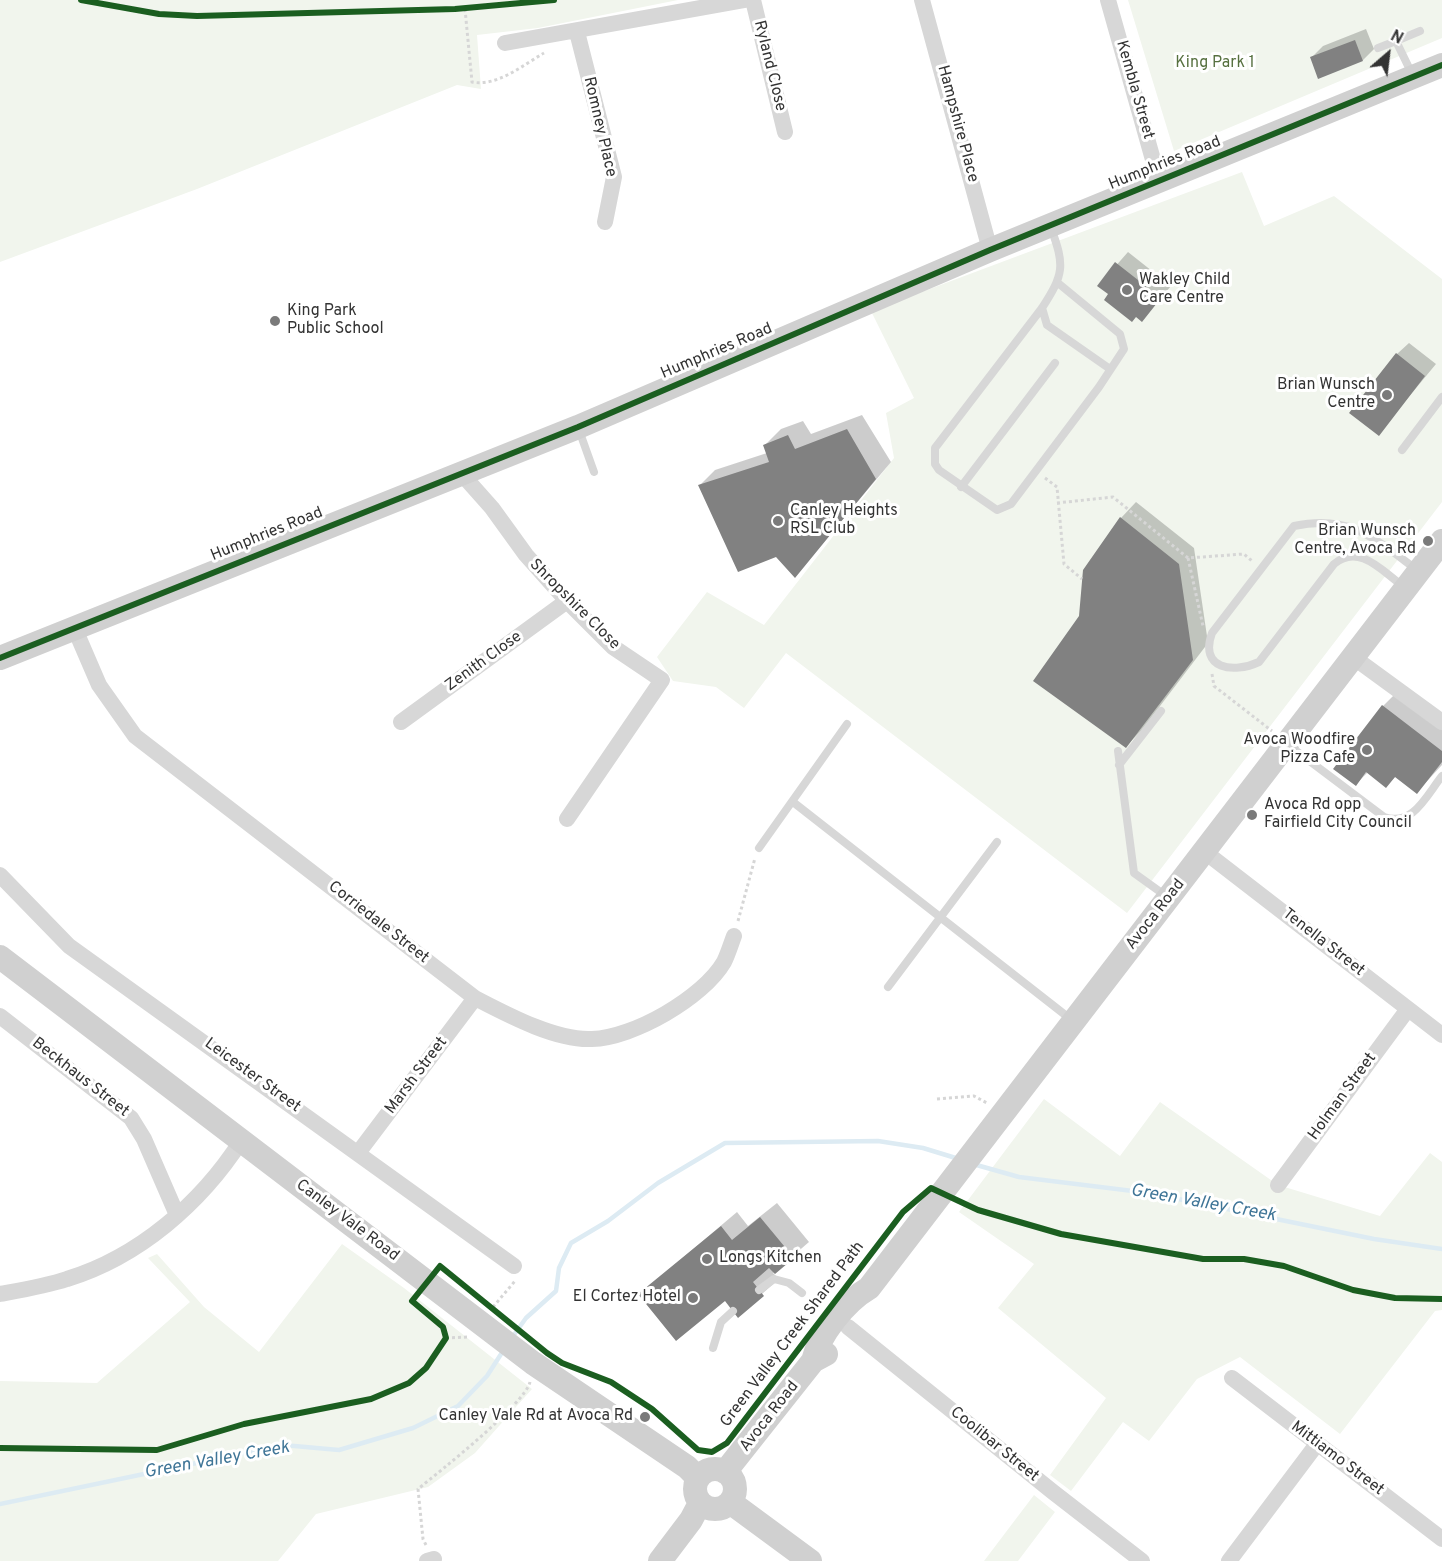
<!DOCTYPE html>
<style>
body{margin:0}
#map{position:relative;width:1442px;height:1561px;overflow:hidden;background:#fff;font-family:Overpass,sans-serif}
canvas{display:block}
.north{position:absolute;left:1358px;top:24px;width:60px;height:60px;-webkit-text-stroke:4px #fff;paint-order:stroke;rotate:28deg;font-size:16px;font-weight:700;line-height:24px;text-align:center;color:#333}
.north::after{content:'';display:block;margin:auto;width:21px;height:27px;background:#333;clip-path:polygon(50% 0,100% 100%,50% 72%,0 100%)}
</style>
<div id="map">
<canvas width="1442" height="1561"></canvas>
<div class="north">N</div>
</div>
<script>
const g = document.querySelector('canvas').getContext('2d');
g.lineJoin = 'round';
function fillPath(path, color) { g.fillStyle = color; g.fill(path, 'evenodd'); }
function trace(path, color, width, dash) { g.strokeStyle = color; g.lineWidth = width; g.lineCap = dash ? 'butt' : 'round'; g.setLineDash(dash || []); g.stroke(path); }
function label(font, color, halo, rows, align = 'center') {
  g.font = font + ' Overpass,sans-serif'; g.lineWidth = 6; g.setLineDash([]); g.textBaseline = 'middle'; g.strokeStyle = halo; g.fillStyle = color; for (const [text, x, y, turn = 0] of rows) {
    g.save(); g.translate(x, y); g.rotate((+turn || 0) * Math.PI / 180); g.textAlign = isNaN(turn) ? turn : align; if (halo) g.strokeText(text, 0, 0); g.fillText(text, 0, 0); g.restore();
  }
}
const green = new Path2D(`
 M0,0H678L538,28L477,35L481,89L457,85L197,189L0,262Z
 M1128,0H1442V38L1174,151Z
 M1242,172L1264,226L1334,196L1442,279V502L1127,913L786,653L744,708L716,687L673,681L657,657L707,592L764,625L894,458L886,413L914,398L871,311Z
 M1044,1099L1120,1156L1160,1102L1278,1185L1380,1216L1430,1153L1442,1162V1310L1435,1311L1340,1434L1240,1357L1197,1379L1149,1441L1123,1422L1071,1491L1050,1475L1106,1398L998,1308L1034,1264L959,1212Z
 M342,1244L404,1288L532,1389L475,1453L428,1487L316,1514L278,1561H0V1381L97,1383L190,1302L148,1258L157,1254L204,1307L259,1352Z
 M1034,1495L1055,1512L1018,1561H984Z`);
const shadow = new Path2D(`
 M1366,29L1374,49L1363,60L1312,57L1323,46Z
 M1128,252L1171,286L1142,320L1099,285Z
 M1409,343L1436,364L1378,434L1397,354Z
 M862,415L891,462L795,576L777,555L700,485L715,470L767,453L765,445L781,429L803,421L811,434Z
 M1136,502L1194,548L1208,643L1141,731L1126,746L1080,617L1084,570L1121,518Z
 M1398,691L1442,724V765L1417,792L1396,776L1386,786L1368,772L1356,784L1383,706Z
 M777,1203L809,1242L773,1273L779,1279L738,1315L725,1299L640,1294L737,1212L748,1226Z`);
const stream = new Path2D(`
 M973,1164L1019,1177L1149,1193L1374,1239L1442,1249
 M511,1339L526,1318L556,1291L559,1268L571,1243L608,1221L658,1183L725,1143L878,1141L923,1148L959,1159
 M0,1504L283,1445L339,1450L413,1428L458,1406L487,1376L503,1351`);
const building = new Path2D(`
 M1355,40L1363,61L1318,79L1310,57Z
 M1115,262L1161,298L1142,322L1136,317L1132,322L1104,300L1108,294L1097,286Z
 M1396,353L1425,376L1379,436L1349,413Z
 M847,429L876,479L795,578L776,557L738,572L698,485L769,462L763,445L788,435L795,449Z
 M1120,517L1179,564L1193,660L1126,748L1033,681L1079,616L1083,570Z
 M1382,705L1442,751V762L1417,794L1395,777L1386,788L1366,772L1356,786L1333,769Z
 M760,1217L794,1258L775,1274L769,1268L753,1282L764,1296L738,1318L725,1301L676,1341L638,1294L721,1226L732,1240Z`);
const path = new Path2D(`
 M465,9L472,82C497,87 523,65 544,53
 M1045,478L1057,487L1064,564L1082,579
 M1057,503L1113,497L1188,558L1244,554L1252,561
 M1188,558L1203,626
 M1212,674L1214,686L1272,731
 M738,921L755,858
 M937,1099L974,1096L987,1103
 M493,1307L515,1281
 M446,1338L469,1337
 M426,1545L423,1539L418,1489C439,1472 525,1404 530,1382`);
const lane = new Path2D(`
 M1378,48L1396,41
 M1412,74L1396,41L1420,31
 M1051,228C1065,266 1064,274 1042,308L935,448V464L939,470L997,510L1011,504L1099,387L1124,349L1120,334L1058,283
 M1042,308L1047,325L1110,369
 M579,430L594,472
 M1402,450L1442,397
 M961,487L1055,363
 M1403,586C1382,571 1359,543 1334,564L1259,662C1233,674 1199,669 1212,633L1294,526C1350,514 1374,538 1417,570
 M1287,744L1384,817C1413,827 1426,796 1442,776
 M1118,751L1134,873L1166,896
 M1119,765L1161,711
 M793,802L1073,1021
 M759,848L847,724
 M888,987L997,842
 M759,1290L774,1279L789,1283L802,1293
 M713,1348L721,1322L733,1311`);
const street = new Path2D(`
 M753,0L785,132
 M922,0L990,250
 M1108,0L1159,181
 M577,32L614,177L605,222
 M505,43L745,0
 M460,472L492,508L526,555L567,601L613,647L662,680L567,819
 M74,627L99,685L135,736L475,998C506,1014 556,1041 592,1039C633,1038 703,998 724,962C728,954 731,944 734,936
 M1353,657L1442,722
 M401,722L567,601
 M1205,852L1442,1035
 M0,875L69,946L514,1266
 M0,1016L131,1118L144,1139L177,1215
 M358,1153L475,998
 M1278,1185L1408,1009
 M0,1294C22,1290 46,1286 67,1279C139,1257 201,1203 241,1141
 M848,1327L1053,1492L1142,1561
 M1232,1378L1442,1539
 M427,1561L434,1559
 M1229,1561L1317,1444`);
const secondary = new Path2D(`
 M0,658L578,427L990,250L1442,65
 M0,957L533,1363L687,1467L698,1478
 M813,1361C819,1335 845,1302 869,1288L1442,541
 M695 1489a20 20 0 1 1 40 0a20 20 0 1 1-40 0Z
 M725,1472L813,1361L826,1354
 M730,1502L810,1561
 M660,1561L691,1520L700,1503`);
const cycleway = new Path2D(`
 M81,0L159,14L197,16L455,9L554,0
 M0,658L578,427L990,250L1442,65
 M0,1448L157,1450L244,1424L371,1399L409,1383L426,1368L446,1338L443,1327L412,1301L440,1266L547,1353L562,1363L611,1382L652,1409L698,1450L712,1452L727,1443L903,1212L931,1188L978,1210L1061,1234L1203,1259H1244L1284,1266L1353,1290L1395,1298L1442,1299`);
const markers = [
 [1127,290,6,"#7a7a7a"],
 [275,321,6,"#7a7a7a"],
 [1387,395,6,"#7a7a7a"],
 [778,521,6,"#7a7a7a"],
 [1428,541,6,"#7a7a7a"],
 [1367,750,6,"#7a7a7a"],
 [1252,815,6,"#7a7a7a"],
 [707,1259,6,"#7a7a7a"],
 [693,1298,6,"#7a7a7a"],
 [645,1417,6,"#7a7a7a"]
];
const parkNames = [
 ["King Park 1",1215,64]
];
const streetNames = [
 ["Ryland Close",769,66,76],
 ["Kembla Street",1134,90,74],
 ["Hampshire Place",957,124,75],
 ["Romney Place",599,127,77],
 ["Humphries Road",1165,164,-22],
 ["Humphries Road",717,352,-23],
 ["Humphries Road",267,535,-22],
 ["Shropshire Close",574,605,45],
 ["Zenith Close",484,662,-36],
 ["Avoca Road",1156,915,-52],
 ["Corriedale Street",378,923,38],
 ["Tenella Street",1323,943,38],
 ["Leicester Street",252,1076,36],
 ["Marsh Street",417,1076,-53],
 ["Beckhaus Street",80,1078,38],
 ["Holman Street",1343,1097,-54],
 ["Canley Vale Road",347,1221,37],
 ["Green Valley Creek Shared Path",793,1335,-53],
 ["Avoca Road",770,1417,-52],
 ["Coolibar Street",994,1445,39],
 ["Mittiamo Street",1337,1459,37]
];
const poiNames = [
 ["Wakley Child",1139,281],
 ["Care Centre",1139,299],
 ["King Park",287,312],
 ["Public School",287,330],
 ["Brian Wunsch",1375,386,"right"],
 ["Centre",1375,404,"right"],
 ["Canley Heights",790,512],
 ["RSL Club",790,530],
 ["Brian Wunsch",1416,532,"right"],
 ["Centre, Avoca Rd",1416,550,"right"],
 ["Avoca Woodfire",1355,741,"right"],
 ["Pizza Cafe",1355,759,"right"],
 ["Avoca Rd opp",1264,806],
 ["Fairfield City Council",1264,824],
 ["Longs Kitchen",719,1259],
 ["El Cortez Hotel",681,1298,"right"],
 ["Canley Vale Rd at Avoca Rd",633,1417,"right"]
];
const waterNames = [
 ["Green Valley Creek",1203,1204,10],
 ["Green Valley Creek",217,1461,-10]
];
fillPath(green, '#f1f5ed');
fillPath(shadow, '#0003');
trace(stream, '#ddebf3', 4.5);
fillPath(building, '#818181');
trace(path, '#d6d6d6', 3, [3, 3]);
trace(lane, '#d7d7d7', 8);
trace(street, '#d7d7d7', 16);
trace(secondary, '#d0d0d0', 24);
trace(cycleway, '#1b5e20', 6);
for (const [x, y, r, color] of markers) { const dot = new Path2D(); dot.arc(x, y, r, 0, 2 * Math.PI); g.fillStyle = color; g.fill(dot); trace(dot, '#fff', 2); }
label('16px', '#56703f', '#fff', parkNames);
label('16px', '#333', '#fff', streetNames);
label('16px', '#333', '#fff', poiNames, 'left');
label('italic 18px', '#3f7597', '#fff', waterNames);
</script>
